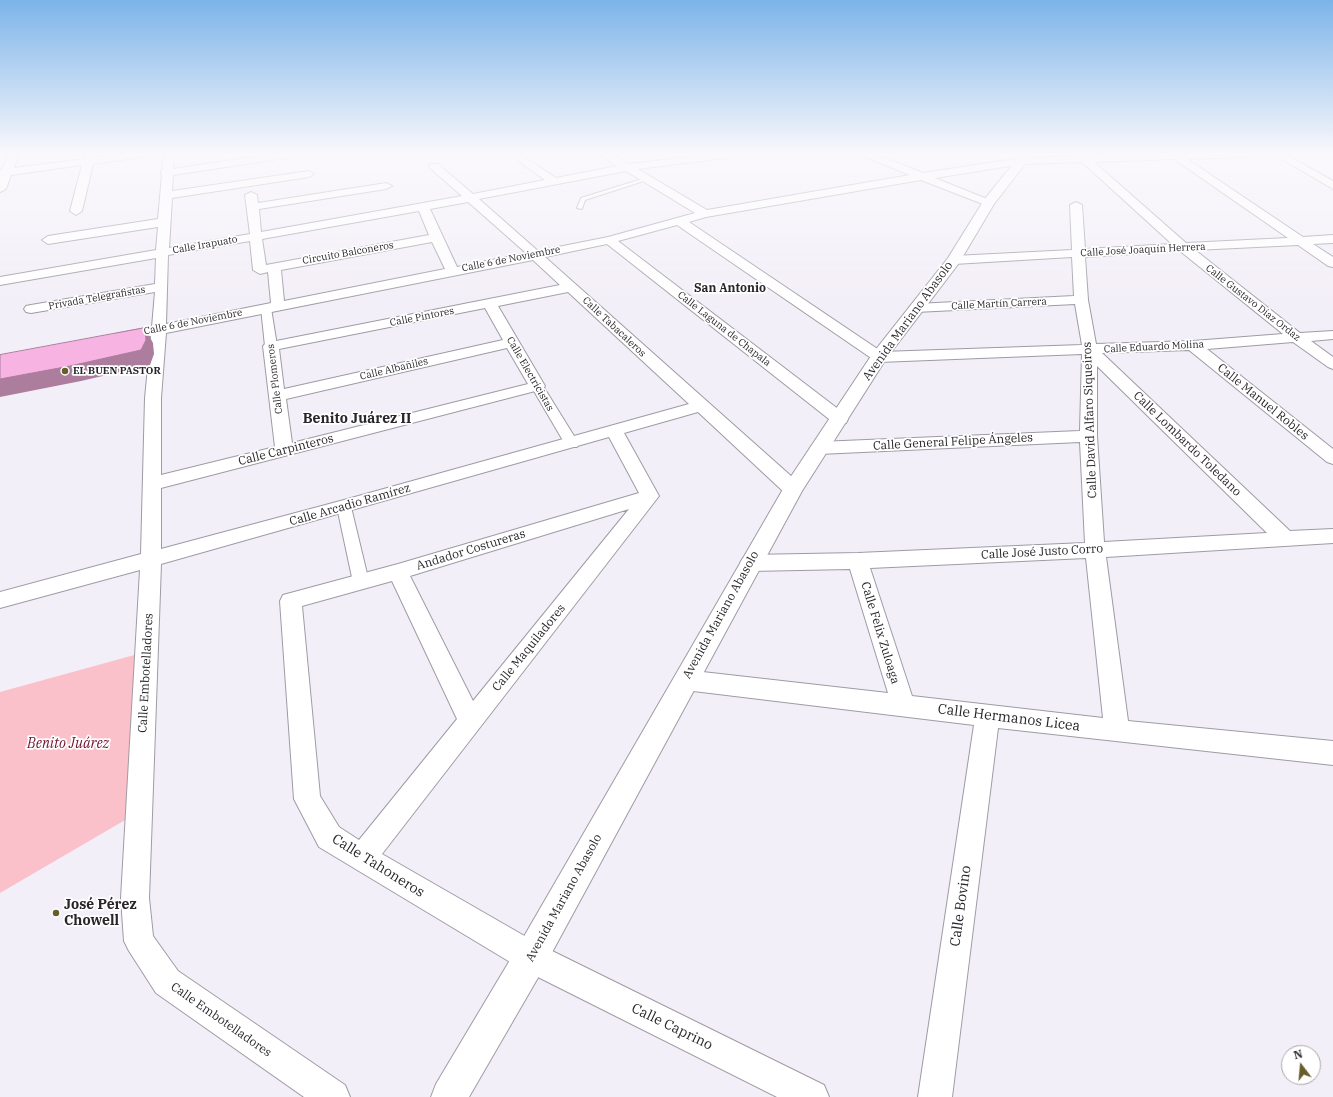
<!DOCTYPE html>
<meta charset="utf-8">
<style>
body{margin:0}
#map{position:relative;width:1333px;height:1097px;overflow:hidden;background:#f3eff8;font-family:"IBM Plex Serif",serif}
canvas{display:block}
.north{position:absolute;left:1281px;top:1045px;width:40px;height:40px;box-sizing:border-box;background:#fff;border:1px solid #a9a8aa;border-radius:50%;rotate:344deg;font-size:11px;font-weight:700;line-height:16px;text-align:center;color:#28262a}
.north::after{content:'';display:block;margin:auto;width:14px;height:18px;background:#665d2a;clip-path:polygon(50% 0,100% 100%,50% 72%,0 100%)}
</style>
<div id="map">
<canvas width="1333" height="1097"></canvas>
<div class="north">N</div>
</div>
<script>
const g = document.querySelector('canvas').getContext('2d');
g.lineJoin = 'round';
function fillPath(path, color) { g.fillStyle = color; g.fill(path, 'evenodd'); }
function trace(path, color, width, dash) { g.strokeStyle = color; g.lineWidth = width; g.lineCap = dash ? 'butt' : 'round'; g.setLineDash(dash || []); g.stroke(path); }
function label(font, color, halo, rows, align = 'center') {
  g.font = font + ' "IBM Plex Serif",serif'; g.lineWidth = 3.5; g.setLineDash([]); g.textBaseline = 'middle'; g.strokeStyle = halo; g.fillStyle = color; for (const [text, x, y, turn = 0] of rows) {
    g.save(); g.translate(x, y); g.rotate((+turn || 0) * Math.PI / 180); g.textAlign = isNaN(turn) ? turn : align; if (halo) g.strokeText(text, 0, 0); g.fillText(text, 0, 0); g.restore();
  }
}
const green = new Path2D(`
 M138,654L132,816L0,893V692Z`);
const service = new Path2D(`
 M645,178L650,179L585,200L582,209L577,208L581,198Z`);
const pedestrian = new Path2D(`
 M266,305L271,308L277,346L271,349L265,346L261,308Z
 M537,382L543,386L579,444L577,447H567L565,444L531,386Z
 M344,502L349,503L351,507L369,582L367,586L361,588L355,586L353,582L337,507L339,503Z`);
const minor = new Path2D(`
 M9,154H19L14,168L84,159L85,154H95L94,157L121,154H146L141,157L93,164L82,211L76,215L70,211L82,165L11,175L6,189L0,192V170L2,169Z
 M164,154H174L173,169L274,154H297L292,157L173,175L172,191L309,171L314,174L309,177L172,198L169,248L250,234L245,195L251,192L257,195L258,203L386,183L392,186L386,189L259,209L261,232L462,196L430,168L429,166L430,164H438L473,194L545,180L508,154H519L556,178L617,166L601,156L600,154H612L629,164L711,154H737L732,157L638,169L707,210L910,175L863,156L862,154H875L923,173L1022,158L1160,154H1250L1245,157L1187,159L1303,237L1333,235V243L1313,244L1333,257V267L1328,266L1298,245L1195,250L1300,333L1333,331V339L1311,341L1333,357V369L1328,367L1293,342L1207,349L1333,449V464L1327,462L1189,350L1102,353L1290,531L1333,529V543L1106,557L1128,721L1333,741V765L998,728L952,1097H918L974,725L685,690L677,687L673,680L677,673L685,670L888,693L850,569L750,571L743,568L740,563L743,558L750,555L858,553L1085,543L1080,442L819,454L813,452L810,448L813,444L819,442L1080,431L1082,354L879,362L874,360L677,225L618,241L846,415L848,419L846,423L840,424L834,423L607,244L545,257L800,484L802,489L800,494L793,495L786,494L698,412L624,433L659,496L382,854L542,946L824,1085L829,1097H777L520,968L319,847L294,799L280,601L283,595L398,564L639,493L609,437L161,564L149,898L153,936L178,971L345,1085L350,1097H304L156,993L129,951L124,941L121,898L140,570L0,608V592L141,554L145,398L151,336L121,341L116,340L114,337L116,334L152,327L155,292L31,313L26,312L24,309L26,306L31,305L155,284L156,258L0,285V277L156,250L158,227L48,244L42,240L48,236L158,219L162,175L161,173L162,171ZM1174,159L1288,238L1186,243L1094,162ZM1082,162L1172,244L1085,249L1082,205L1076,202L1070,205L1072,250L954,256L948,260L954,264L1072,257L1074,296L916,304L911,305L909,308L911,311L916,312L1075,304L1082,345L882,352L689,222L706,217L921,180L988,206L994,203L992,201L935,178L1022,164ZM626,171L695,213L608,237L538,251L479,199ZM468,202L475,208L526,253L457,267L430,209ZM419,211L429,235L266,265L262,239ZM250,241L253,270L260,274L268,272L271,303L166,324L168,255ZM432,242L445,269L284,301L281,270ZM1180,251L1283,334L1193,341L1096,344L1088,300L1085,257ZM533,260L560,285L266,343L263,346L275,447L161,475V398L166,333ZM568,292L689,404L344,500L161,549V488L543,389L545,386L498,306ZM485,308L503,340L284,389L279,349ZM507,348L528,384L292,443L286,399ZM1097,366L1267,533L1104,542L1097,436ZM629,509L473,701L410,576ZM1086,558L1103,718L912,696L870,568ZM392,581L457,719L359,840L339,827L320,796L302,606Z
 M1273,154H1285L1333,181V189Z`);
const tertiary = new Path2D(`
 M1021,154H1033L994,204L959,263L886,359L802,491L543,969L469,1097H431L436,1084L519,945L786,484L873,353L948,258L984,200Z`);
const shadedWall = new Path2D(`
 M145,328L153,343L154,354L150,365L81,381L0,397V379Z`);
const building = new Path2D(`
 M145,328L146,340L141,350L70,366L0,379V355Z`);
const markers = [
 [65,371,4,"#665d2a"],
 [56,913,4,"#665d2a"]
];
const farStreetnames = [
 ["Calle Irapuato",205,245,-10],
 ["Calle José Joaquín Herrera",1143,250,-3],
 ["Circuito Balconeros",348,253,-10],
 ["Calle 6 de Noviembre",511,259,-11],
 ["Privada Telegrafistas",97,298,-10],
 ["Calle Gustavo Díaz Ordaz",1253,303,38],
 ["Calle Martín Carrera",999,304,-3],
 ["Calle Pintores",422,317,-11],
 ["Calle 6 de Noviembre",193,322,-11],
 ["Calle Tabacaleros",614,327,43],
 ["Calle Laguna de Chapala",724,329,38],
 ["Calle Eduardo Molina",1154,347,-3],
 ["Calle Albañiles",394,369,-13],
 ["Calle Electricistas",530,374,60],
 ["Calle Plomeros",275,379,-97]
];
const farPoinames = [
 ["EL BUEN PASTOR",73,371]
];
const farQuarternames = [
 ["San Antonio",730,289]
];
const streetNames = [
 ["Avenida Mariano Abasolo",908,321,-54],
 ["Calle Manuel Robles",1263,402,39],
 ["Calle David Alfaro Siqueiros",1090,420,-92],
 ["Calle General Felipe Ángeles",953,442,-3],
 ["Calle Lombardo Toledano",1187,444,44],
 ["Calle Carpinteros",286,450,-14],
 ["Calle Arcadio Ramírez",350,505,-16],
 ["Andador Costureras",471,550,-17],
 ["Calle José Justo Corro",1042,552,-3],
 ["Avenida Mariano Abasolo",721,615,-61],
 ["Calle Felix Zuloaga",880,633,73],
 ["Calle Maquiladores",529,648,-51],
 ["Calle Embotelladores",146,673,-87],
 ["Avenida Mariano Abasolo",564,898,-61],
 ["Calle Embotelladores",221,1020,35]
];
const quarterNames = [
 ["Benito Juárez II",357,419]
];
const nearStreetnames = [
 ["Calle Hermanos Licea",1009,718,7],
 ["Calle Tahoneros",378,866,32],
 ["Calle Bovino",961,906,-82],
 ["Calle Caprino",672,1027,26]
];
const nearParknames = [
 ["Benito Juárez",68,744]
];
const nearPoinames = [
 ["José Pérez",64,905],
 ["Chowell",64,921]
];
fillPath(green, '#fac1ca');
trace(service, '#9f9ba4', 2);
trace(pedestrian, '#9f9ba4', 2);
trace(minor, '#9f9ba4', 2);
trace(tertiary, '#9f9ba4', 2);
fillPath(service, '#fff');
fillPath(pedestrian, '#fff');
fillPath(minor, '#fff');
fillPath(tertiary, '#fff');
fillPath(shadedWall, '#ad7d9e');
fillPath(building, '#f7b3e2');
trace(building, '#ad7d9e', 1);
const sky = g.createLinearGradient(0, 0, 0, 307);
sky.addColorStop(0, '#7cb4e9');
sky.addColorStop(0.5, '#faf8fc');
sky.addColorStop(1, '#faf8fc00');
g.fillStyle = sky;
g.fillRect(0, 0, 1333, 307);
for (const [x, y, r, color] of markers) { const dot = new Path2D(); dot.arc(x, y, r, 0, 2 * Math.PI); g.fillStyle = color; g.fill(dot); trace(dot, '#fff', 1.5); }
label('10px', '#28262a', '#fff', farStreetnames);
label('bold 10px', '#28262a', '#fff', farPoinames, 'left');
label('bold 12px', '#28262a', '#fff', farQuarternames);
label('12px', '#28262a', '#fff', streetNames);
label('bold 14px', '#28262a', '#fff', quarterNames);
label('14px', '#28262a', '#fff', nearStreetnames);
label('italic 14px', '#711230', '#fff', nearParknames);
label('bold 14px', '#28262a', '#fff', nearPoinames, 'left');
</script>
